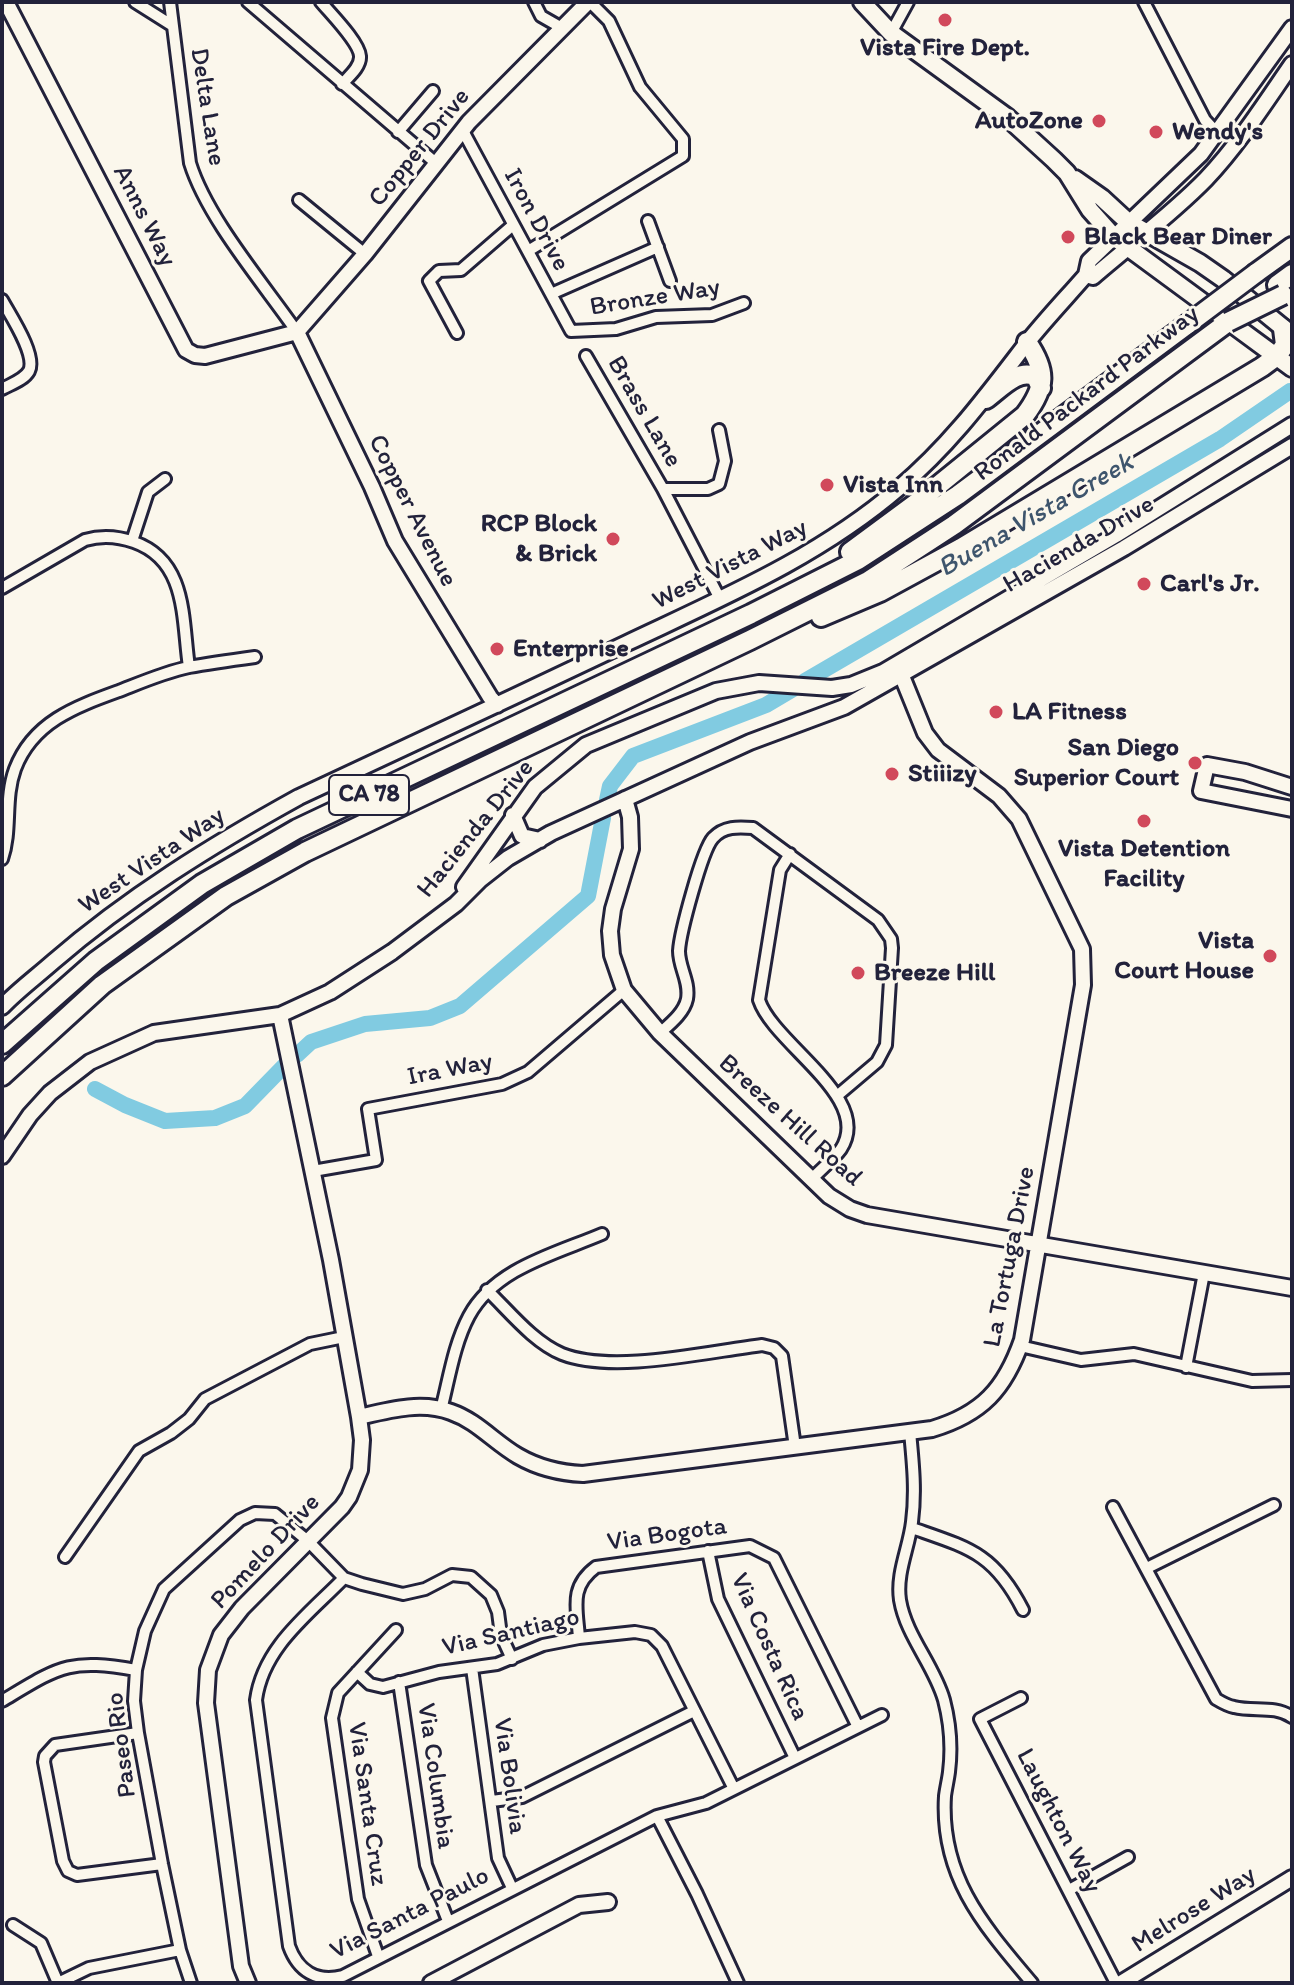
<!DOCTYPE html>
<style>
body{margin:0}
#map{position:relative;width:1294px;height:1985px;overflow:hidden;background:#fbf7ec;font-family:Itim,sans-serif}
canvas{display:block}
.frame{position:absolute;inset:0;border:4px solid #22223b;pointer-events:none}
</style>
<div id="map">
<canvas width="1294" height="1985"></canvas>
<div class="frame"></div>
</div>
<script>
const g = document.querySelector('canvas').getContext('2d');
g.lineJoin = 'round';
function trace(path, color, width, dash) { g.strokeStyle = color; g.lineWidth = width; g.lineCap = dash ? 'butt' : 'round'; g.setLineDash(dash || []); g.stroke(path); }
function label(font, color, halo, rows, align = 'center') {
  g.font = font + ' Itim,sans-serif'; g.lineWidth = 6; g.setLineDash([]); g.textBaseline = 'middle'; g.strokeStyle = halo; g.fillStyle = color; for (const [text, x, y, turn = 0] of rows) {
    g.save(); g.translate(x, y); g.rotate((+turn || 0) * Math.PI / 180); g.textAlign = isNaN(turn) ? turn : align; if (halo) g.strokeText(text, 0, 0); g.fillText(text, 0, 0); g.restore();
  }
}
const river = new Path2D(`
 M805,681L1220,439L1290,391
 M607,800L610,786L633,756L766,705L793,689
 M297,1055L311,1042L365,1024L430,1018L460,1006L588,896L603,818
 M95,1089L125,1105L165,1121L215,1118L245,1106L285,1065`);
const street = new Path2D(`
 M135,2L173,26
 M170,2L190,163C207,218 263,283 297,332
 M248,2L437,164
 M321,2C331,14 359,42 360,56C361,67 348,77 342,84
 M534,2L541,16L562,28
 M1144,2L1205,120L1217,133
 M891,33L908,2
 M463,131L571,331L616,329L656,317L712,315L744,303
 M398,132L433,91
 M299,200L365,254
 M648,221L670,281
 M528,251L683,156V139L640,87L609,21L590,2
 M551,294L658,247
 M2,300C10,315 37,355 29,371C24,380 11,384 2,389
 M457,333L429,281L439,271L461,270L513,225
 M586,356L663,489L720,599
 M663,489H708L719,484L725,461L719,430
 M132,541L148,492L165,479
 M2,588L85,540C102,535 117,536 134,542C188,561 182,620 189,667
 M790,854L780,870L759,1000C774,1045 874,1098 841,1149C833,1160 820,1170 811,1180
 M2,859C12,830 4,799 15,769C33,722 75,707 119,691C142,682 165,672 189,667C211,663 233,660 255,657
 M660,1033C670,1024 684,1013 687,999C690,981 679,968 679,951C680,933 702,850 713,838C724,826 738,827 753,828L878,920L891,939L892,948L886,1045L877,1062L838,1095
 M313,1171L376,1160L368,1109L502,1084L528,1072L624,990
 M487,1290C509,1311 533,1342 562,1354C613,1374 706,1352 762,1345L774,1348L782,1356L795,1447
 M1020,1346L1081,1360L1134,1354L1252,1381L1292,1380
 M1186,1367L1204,1273
 M441,1410C449,1379 454,1344 469,1316C495,1268 555,1254 602,1234
 M910,1432C913,1463 916,1492 912,1522C909,1548 896,1573 900,1600C906,1636 934,1665 944,1700C950,1723 952,1748 949,1772C948,1780 946,1788 945,1796C940,1877 984,1926 1032,1983
 M1113,1507L1216,1699C1221,1702 1228,1706 1234,1707C1254,1712 1274,1705 1292,1717
 M912,1528C969,1548 994,1553 1023,1610
 M708,1551L718,1599L795,1758
 M65,1557L139,1451L171,1433L189,1419L205,1399L310,1344L344,1337
 M1147,1568L1274,1505
 M344,1578C309,1614 263,1647 256,1700L289,1946C298,1971 317,1983 343,1976L657,1816L706,1803L882,1715
 M579,1638C577,1608 569,1587 596,1567L750,1546L774,1558L858,1727
 M472,1668L498,1858L512,1888
 M357,1672L370,1684L383,1687L439,1672L497,1664L543,1645L579,1638L635,1632L651,1635L662,1646L734,1789
 M399,1682L426,1865L448,1921
 M1021,1698L980,1719L1116,1983
 M2,1701C59,1667 68,1658 136,1670
 M138,1733L55,1745L45,1756L44,1762L63,1861L68,1871L77,1875L162,1864
 M492,1801L522,1797L694,1711
 M657,1816L697,1894L738,1983
 M1069,1890L1128,1857
 M13,1925L41,1943L58,1983L89,1968L180,1950
 M378,1956L358,1899L332,1718L338,1693L396,1630
 M191,1983L180,1950L162,1864L138,1733L134,1701L136,1670L145,1631L164,1589L240,1520L255,1513L275,1514L308,1541L344,1578L362,1584L403,1594L425,1589L452,1575L471,1577L491,1595L498,1612L501,1635L512,1659`);
const secondary = new Path2D(`
 M6,2L186,350L195,355L205,356L297,332L365,254L469,122L588,2
 M1086,275L1093,277C1131,244 1171,215 1206,179C1239,144 1265,103 1292,64
 M297,332L372,487L395,541L490,697L497,705
 M1292,787L1245,772L1207,765L1201,791L1292,809
 M625,799L630,817L631,849L613,909L610,931L612,955L624,990L660,1033L829,1196L850,1209L867,1215L1292,1288
 M513,815L522,836L540,840
 M464,887L535,787L586,745L716,691L759,683L832,688L851,685L883,672L1116,535L1292,425
 M2,1007C17,991 36,977 53,962C128,897 212,845 299,797C408,746 518,695 627,643C722,598 819,557 899,488C950,445 986,396 1026,344C1045,320 1066,298 1086,275L1089,261L1201,154L1292,28
 M2,1156L30,1115L50,1093L90,1062L154,1033L280,1015L330,992L392,952L456,904L480,880L508,858L551,833L750,742L844,707L1124,548L1292,446
 M359,1417C389,1410 421,1401 451,1412C477,1421 494,1442 518,1456C537,1467 561,1473 583,1474L932,1429C982,1414 1005,1389 1022,1340L1083,985L1082,949L1019,819L999,796L938,750L925,733L897,664
 M248,1983L241,1966L206,1703L208,1670L221,1635L242,1608L342,1507L349,1497L360,1470L362,1440L359,1417L331,1260L280,1015
 M431,1983L579,1905L608,1902
 M1121,1983L1292,1878`);
const primary = new Path2D(`
 M862,2L891,33L1008,118L1054,160L1067,173L1090,210L1114,237L1292,368
 M1075,179L1102,198L1128,222L1200,263L1223,279L1292,335`);
const highway = new Path2D(`
 M1256,273L1292,247
 M1277,285L1292,274
 M986,399C1000,389 1019,367 1036,377L1041,388
 M850,552L919,501L1025,415C1046,387 1047,371 1027,342
 M821,617L880,592L961,548L1262,367L1277,356L1285,345L1283,329
 M2,1044L96,961L202,884L297,829L751,614L858,560L958,495L1188,324
 M2,1076L102,985L226,896L305,852L750,640L868,581L954,525L1228,322`);
const highwayBridge = new Path2D(`
 M1228,322L1283,295
 M1188,324L1256,273`);
const markers = [
 [945,20,8,"#d1495b"],
 [1099,121,8,"#d1495b"],
 [1156,132,8,"#d1495b"],
 [1068,237,8,"#d1495b"],
 [827,485,8,"#d1495b"],
 [613,539,8,"#d1495b"],
 [1144,584,8,"#d1495b"],
 [497,649,8,"#d1495b"],
 [996,712,8,"#d1495b"],
 [1195,763,8,"#d1495b"],
 [892,774,8,"#d1495b"],
 [1144,821,8,"#d1495b"],
 [1270,956,8,"#d1495b"],
 [858,973,8,"#d1495b"]
];
const shields = [
 [369,795,80]
];
const shieldNames = [
 ["CA 78",369,795]
];
const poiNames = [
 ["Vista Fire Dept.",945,48,"center"],
 ["AutoZone",1083,121,"right"],
 ["Wendy's",1172,132],
 ["Black Bear Diner",1084,237],
 ["Vista Inn",843,485],
 ["RCP Block",597,524,"right"],
 ["& Brick",597,554,"right"],
 ["Carl's Jr.",1160,584],
 ["Enterprise",513,649],
 ["LA Fitness",1012,712],
 ["San Diego",1179,748,"right"],
 ["Superior Court",1179,778,"right"],
 ["Stiiizy",908,774],
 ["Vista Detention",1144,849,"center"],
 ["Facility",1144,879,"center"],
 ["Vista",1254,941,"right"],
 ["Court House",1254,971,"right"],
 ["Breeze Hill",874,973]
];
const streetNames = [
 ["Delta Lane",207,107,81],
 ["Copper Drive",420,148,-51],
 ["Anns Way",144,216,63],
 ["Iron Drive",536,220,62],
 ["Bronze Way",655,298,-9],
 ["Ronald Packard Parkway",1087,394,-37],
 ["Brass Lane",644,412,60],
 ["Copper Avenue",412,511,63],
 ["Hacienda Drive",1079,545,-30],
 ["West Vista Way",730,565,-27],
 ["Hacienda Drive",476,829,-51],
 ["West Vista Way",152,861,-34],
 ["Ira Way",450,1070,-11],
 ["Breeze Hill Road",790,1121,42],
 ["La Tortuga Drive",1010,1257,-79],
 ["Via Bogota",667,1535,-8],
 ["Pomelo Drive",266,1552,-47],
 ["Via Santiago",511,1633,-13],
 ["Via Costa Rica",769,1647,66],
 ["Paseo Rio",122,1745,-97],
 ["Via Columbia",435,1776,82],
 ["Via Bolivia",509,1776,82],
 ["Via Santa Cruz",367,1804,82],
 ["Laughton Way",1058,1821,63],
 ["Melrose Way",1194,1910,-32],
 ["Via Santa Paulo",410,1914,-27]
];
const waterNames = [
 ["Buena Vista Creek",1036,516,-30]
];
trace(river, '#81cbe1', 16);
trace(street, '#22223b', 16);
trace(secondary, '#22223b', 20);
trace(primary, '#22223b', 22);
trace(highway, '#22223b', 24);
trace(street, '#fbf7ec', 10);
trace(secondary, '#fbf7ec', 14);
trace(primary, '#fbf7ec', 16);
trace(highway, '#fbf7ec', 18);
trace(highwayBridge, '#22223b', 24, []);
trace(highwayBridge, '#fbf7ec', 18);
for (const [x, y, r, color] of markers) { const dot = new Path2D(); dot.arc(x, y, r, 0, 2 * Math.PI); g.fillStyle = color; g.fill(dot); trace(dot, '#fbf7ec', 3); }
for (const [x, y, w] of shields) { const box = new Path2D(); box.roundRect(x - w / 2, y - 20, w, 40, 6); g.fillStyle = '#fbf7ec'; g.fill(box); trace(box, '#22223b', 2); }
label('bold 24px', '#22223b', null, shieldNames);
label('bold 26px', '#22223b', '#fbf7ec', poiNames, 'left');
label('26px', '#22223b', '#fbf7ec', streetNames);
label('italic 28px', '#3e556d', '#fbf7ec', waterNames);
</script>
